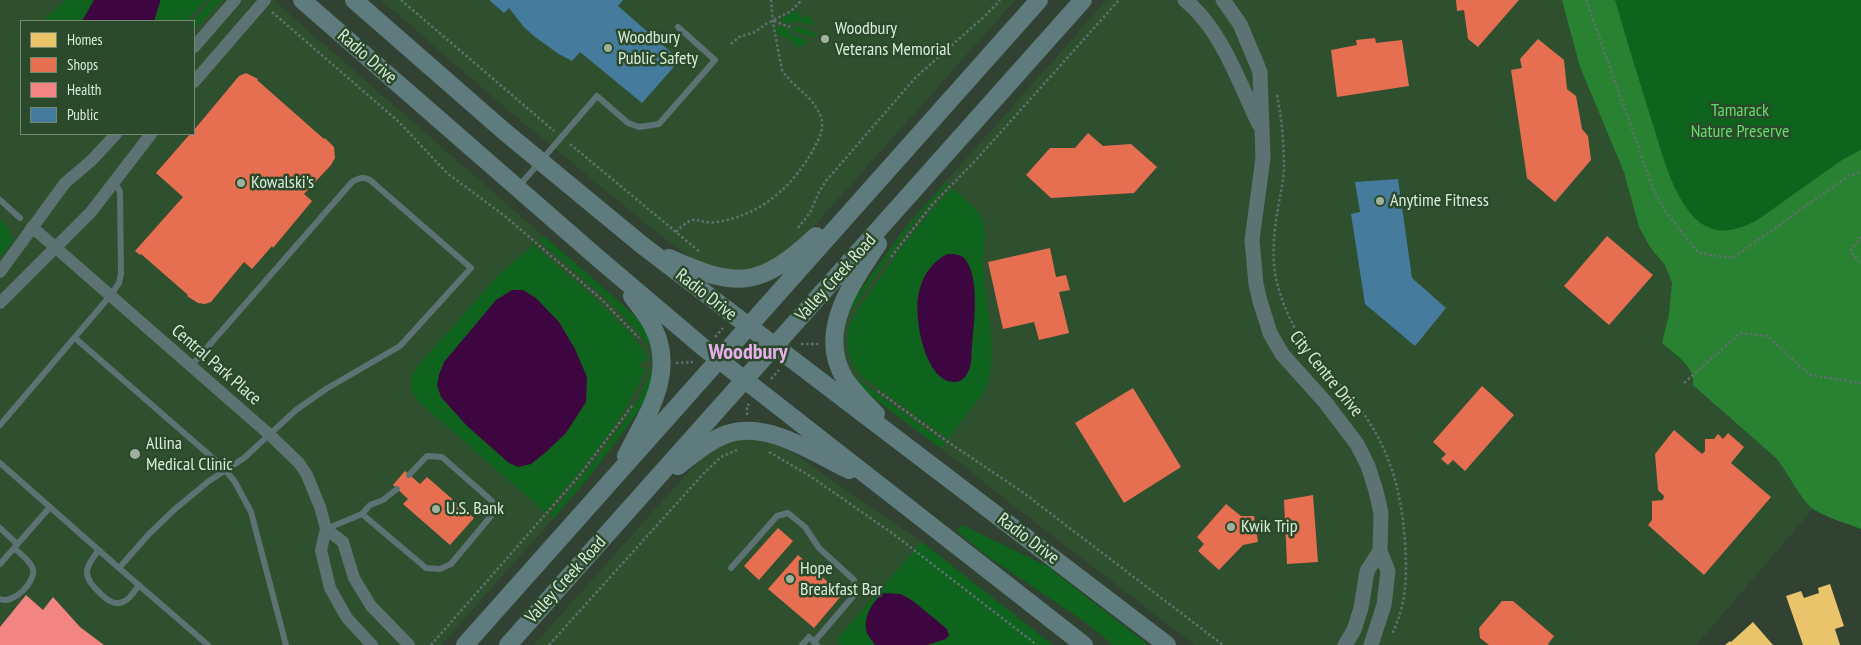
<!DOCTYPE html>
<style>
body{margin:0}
#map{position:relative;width:1861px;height:645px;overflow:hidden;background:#324232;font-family:"PT Sans Narrow",sans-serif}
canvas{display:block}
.legend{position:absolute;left:20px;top:20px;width:175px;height:115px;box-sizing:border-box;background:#2b492b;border:1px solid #718a71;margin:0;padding:6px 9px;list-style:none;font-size:15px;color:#daecda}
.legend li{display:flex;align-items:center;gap:10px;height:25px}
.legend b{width:25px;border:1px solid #718a71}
</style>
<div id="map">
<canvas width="1861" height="645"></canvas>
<ul class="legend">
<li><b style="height:14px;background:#e9c46a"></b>Homes</li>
<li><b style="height:14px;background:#e76f51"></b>Shops</li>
<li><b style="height:14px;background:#f28482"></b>Health</li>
<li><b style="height:14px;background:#457b9d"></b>Public</li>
</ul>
</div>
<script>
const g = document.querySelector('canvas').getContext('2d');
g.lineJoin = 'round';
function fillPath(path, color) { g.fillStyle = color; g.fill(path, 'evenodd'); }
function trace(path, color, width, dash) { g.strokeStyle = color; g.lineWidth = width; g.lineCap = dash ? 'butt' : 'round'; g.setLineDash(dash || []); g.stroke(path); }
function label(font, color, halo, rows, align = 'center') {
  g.font = font + ' "PT Sans Narrow",sans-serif'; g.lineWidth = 5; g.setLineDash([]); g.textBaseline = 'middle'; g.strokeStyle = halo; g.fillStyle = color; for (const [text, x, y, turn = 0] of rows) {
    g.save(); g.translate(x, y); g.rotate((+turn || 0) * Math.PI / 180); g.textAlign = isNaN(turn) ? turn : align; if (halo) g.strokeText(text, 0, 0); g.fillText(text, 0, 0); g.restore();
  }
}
const built = new Path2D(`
 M0,0H273L634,315L652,344L655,372L642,406L581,487L441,645H0ZM21,21H194V134H21Z
 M381,0H1015L796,246L784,256L751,270H722L694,260L655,231L514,115Z
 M1107,0H1571L1716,292L1685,364L1693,373L1694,381L1824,496L1696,645H1195L1006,500L969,470L860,386L847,365L842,345L843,326L855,298L910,222Z
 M742,439H756L778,445L791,452L922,542L837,639L841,645H534L701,458L721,445Z`);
const green = new Path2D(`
 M66,0H206L186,21H42Z
 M212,0H221L194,30L193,21Z
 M1571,0H1861V489L1694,383L1691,370L1668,348L1716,292Z
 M796,10L800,17H806L809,15L814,24L812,26L796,21L789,24L782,21L781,19Z
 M781,26L788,29L791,35L807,40L806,44L798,48C795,41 785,35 778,36L776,28Z
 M796,26L815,33L816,36L813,37L794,31L793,27Z
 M946,182L948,184L908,230L848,315L855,298L902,232Z
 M952,188C963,198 977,207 983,221C988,235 983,250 983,263C984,304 1001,353 984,392L948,439L860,375C850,362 845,344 849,328C853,315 863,302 871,291C895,255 922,220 952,188Z
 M0,220L8,228L10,232L9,236L14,239L0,258Z
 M544,236L634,315L646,330L652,349L632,325L608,300L539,240Z
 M533,245C554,263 647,339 648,361H641V368H646C624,422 584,468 545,512L418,401C409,389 409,379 417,367L497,277Z
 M652,369H655C651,397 633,418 617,440C597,467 576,493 554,518L550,515L591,466L622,425L640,397Z
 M854,376L862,383L945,443L940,448L866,392L860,386Z
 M962,525L1047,566L1148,645H1113L1088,624L987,556L957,531Z
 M922,542L1053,645H841L837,639Z`);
const forest = new Path2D(`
 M1562,0H1615C1627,42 1640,83 1653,125C1662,153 1670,186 1688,210C1693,217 1700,224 1708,227C1723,235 1741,228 1756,221L1842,160L1861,150V529C1846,523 1827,518 1813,509C1801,500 1787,471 1776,458L1693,385C1696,366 1674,354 1662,343L1669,314L1672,283L1665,265L1650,247L1639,227L1624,172L1580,67Z`);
const water = new Path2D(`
 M94,0H160V2L154,21H82Z
 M947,254C954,254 961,254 965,259C980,277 974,323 972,345C971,352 972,361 970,367C968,374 963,382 955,382C924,383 913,314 919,292C923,275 932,262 947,254Z
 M512,290H523L536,298L559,322L575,349L587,377L586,402L566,433L546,452L531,464L518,467L509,463L467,426L441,397L437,385L439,375L444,362L496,300Z
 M884,593L901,594L913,601L947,629L949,635L946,639L927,645H875C873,642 870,638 868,635C861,620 872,601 884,593Z`);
const homes = new Path2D(`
 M1830,584L1844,626L1835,629L1840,645H1803L1786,596L1801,591L1804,598L1819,593L1818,588Z
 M1753,622L1773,645H1725L1730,641L1731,642Z`);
const shops = new Path2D(`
 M1456,0H1519L1478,47L1468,39L1464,10L1457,11Z
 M1375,38L1376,43L1402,40L1409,86L1337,97L1331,50L1357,45L1356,40Z
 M1538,39L1564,60L1567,89L1576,96L1582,129L1588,136L1591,160L1555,202L1527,178L1511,70L1522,68L1520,59Z
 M246,73L258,79L257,80L324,139L325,138L334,147L335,158L331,165L304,194L312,201L273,248L272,246L252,269L244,262L211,302L205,304L198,303L187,296L188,295L141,254L140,255L135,251L183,197L156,173L190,134H194V130L239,76Z
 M1088,133L1103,146L1131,144L1157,167L1134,193L1051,198L1026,175L1050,148H1075Z
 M1607,236L1653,275L1609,325L1564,286Z
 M1050,248L1056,277L1066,275L1070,290L1059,292L1069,333L1039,340L1034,322L1003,329L988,262Z
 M1482,386L1514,415L1465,471L1453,460L1448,465L1441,459L1446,454L1433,442Z
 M1133,388L1181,467L1124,503L1075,423Z
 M1674,430L1702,454L1705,451V439H1714L1718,434L1723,439L1728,433L1744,447L1731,463L1771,497L1704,575L1648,525L1652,520V501L1663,500L1664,496L1658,490L1655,454Z
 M405,471L420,484L427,477L474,518L450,545L403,504L408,499L393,485Z
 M1313,495L1318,562L1287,564L1284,500Z
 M1226,504L1241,516H1254L1258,542L1243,545L1219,570L1198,551L1204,544L1197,537Z
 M778,528L793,541L759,580L744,566Z
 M798,555L842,595L814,628L768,589Z
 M1502,601H1513L1554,636L1548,644L1549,645H1489L1480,638L1479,628Z`);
const health = new Path2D(`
 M26,595L43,610L53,597L80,627L104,645H0V627Z`);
const public = new Path2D(`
 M489,0H623L618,6L680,60L642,103L580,52L572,61L559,54L535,37L523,26L509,8L504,13Z
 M1398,179L1412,278L1446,308L1415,346L1365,304L1351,214L1360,212L1355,182Z`);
const path = new Path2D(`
 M401,0L554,131
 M1586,0L1654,191L1666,212L1698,253L1733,258L1848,176L1861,172
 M272,12L399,122L447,173L506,217L600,298L639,338
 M774,21L790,27
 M731,44L739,37L755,32L766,24L791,11L802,0
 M1277,95C1282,119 1284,146 1284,170C1283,183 1280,195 1278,208C1274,232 1271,259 1277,283C1285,313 1299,340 1319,363C1330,376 1344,388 1355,402C1389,446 1401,487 1405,542C1407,575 1407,603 1392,634
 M570,144L700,252
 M798,228L810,213L819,192L826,181L915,78L986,15L1000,0
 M676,232C698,210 695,225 717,222C760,215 790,189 812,152C818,141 825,129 821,117C812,94 794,89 782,70L773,23L771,0
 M1861,237L1850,251L1861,264
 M891,257L932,205L975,161L1119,0
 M715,337L723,328
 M801,344H818
 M676,363L693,362
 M771,379L779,370
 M1684,383L1740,333L1767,336L1810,375L1861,383
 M878,391L948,442L1021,491L1223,645
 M747,415V406L749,404
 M769,452L810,476L892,533L1037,645
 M431,645L579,476L632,406
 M549,645L705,472L721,457L737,450`);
const service = new Path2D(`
 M519,186L597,96L628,123L639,127L659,124L715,60L678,27
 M0,200L20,218
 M75,338L222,466L235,482L251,512L286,645
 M0,425L110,296L119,283L121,274L120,192L114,181
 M0,463L119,568L149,534L175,509L209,481L244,458L296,410L326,389L400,346L471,268L370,180C364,176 358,178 352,182L191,366
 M397,489L383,500L370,505L362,514L426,568L440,569L451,564L491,516L492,501L442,457L427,456L409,475
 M0,528L17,544
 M326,529L362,514
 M99,550C82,570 83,578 102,595C107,600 112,604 119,603C128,602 134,592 139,585
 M0,564L50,507
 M119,568L208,645
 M731,568L777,516L788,513L805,527L819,548L854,580L855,594L814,642
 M0,599C13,605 36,582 33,569C30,560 20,554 14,548
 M802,645L809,637L817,645`);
const minor = new Path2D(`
 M194,47L235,0
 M194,82L265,0
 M32,227L270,435L299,463L307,475L320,507L326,529L321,550L330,588L347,618L372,645
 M0,272L65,183L92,160L116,134
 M0,303L91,212L151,134
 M326,529L343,542L354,578L371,606L409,645`);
const tertiary = new Path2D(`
 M1185,0C1222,30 1239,83 1259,124
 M1223,0L1240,24L1260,72L1263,158L1252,240L1256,284L1260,301L1270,333L1282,354L1325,402L1357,444L1368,466L1376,491L1381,513L1380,551L1388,571L1384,605L1371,645
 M1345,645L1354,630L1361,608L1367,571L1380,551`);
const secondary = new Path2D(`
 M302,0L599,259L704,348L1084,645
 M354,0L505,132L642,245L1167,645
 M669,258C738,289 760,288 816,236
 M876,414C865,403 854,392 845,379C816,332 852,283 878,244
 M626,456C646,416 677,374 653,327C648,316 639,306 632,296
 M678,466C694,454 708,441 727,434C766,420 814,453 849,470
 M465,645L1039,0
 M508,645L1083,0`);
const markers = [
 [825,39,5,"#9fb09f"],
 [608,48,5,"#9fb09f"],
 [241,183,5,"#9fb09f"],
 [1380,201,5,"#9fb09f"],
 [135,454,6,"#9fb09f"],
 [436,509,5,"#9fb09f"],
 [1231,527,5,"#9fb09f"],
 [790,579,5,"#9fb09f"]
];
const poiNames = [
 ["Woodbury",835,29],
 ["Veterans Memorial",835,50],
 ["Woodbury",618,38],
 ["Public Safety",618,59],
 ["Kowalski's",251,183],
 ["Anytime Fitness",1390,201],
 ["Allina",146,444],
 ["Medical Clinic",146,465],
 ["U.S. Bank",446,509],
 ["Kwik Trip",1241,527],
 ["Hope",800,569],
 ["Breakfast Bar",800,590]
];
const streetNames = [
 ["Radio Drive",367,57,41],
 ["Valley Creek Road",836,278,-48],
 ["Radio Drive",706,295,38],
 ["Central Park Place",216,365,41],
 ["City Centre Drive",1326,374,51],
 ["Radio Drive",1028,539,37],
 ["Valley Creek Road",566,580,-48]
];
const parkNames = [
 ["Tamarack",1740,111],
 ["Nature Preserve",1740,132]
];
const districtNames = [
 ["Woodbury",748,353]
];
fillPath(built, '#2f502f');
fillPath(green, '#0e641c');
fillPath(forest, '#298232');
fillPath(water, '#3d0641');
fillPath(homes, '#e9c46a');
fillPath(shops, '#e76f51');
fillPath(health, '#f28482');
fillPath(public, '#457b9d');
trace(path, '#5e706c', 2.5, [2.5, 2.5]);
trace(service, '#5c7273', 6);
trace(minor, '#5c7273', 12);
trace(tertiary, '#5c7273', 15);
trace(secondary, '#5e7c7d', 18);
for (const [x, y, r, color] of markers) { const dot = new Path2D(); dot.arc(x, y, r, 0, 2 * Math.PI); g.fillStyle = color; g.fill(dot); trace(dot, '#2b492b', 2); }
label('18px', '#daecda', '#2b492b', poiNames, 'left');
label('18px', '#daecda', '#2b492b', streetNames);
label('18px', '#64dc6b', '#2b492b', parkNames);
label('bold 22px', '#e7b0ea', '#2b492b', districtNames);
</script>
